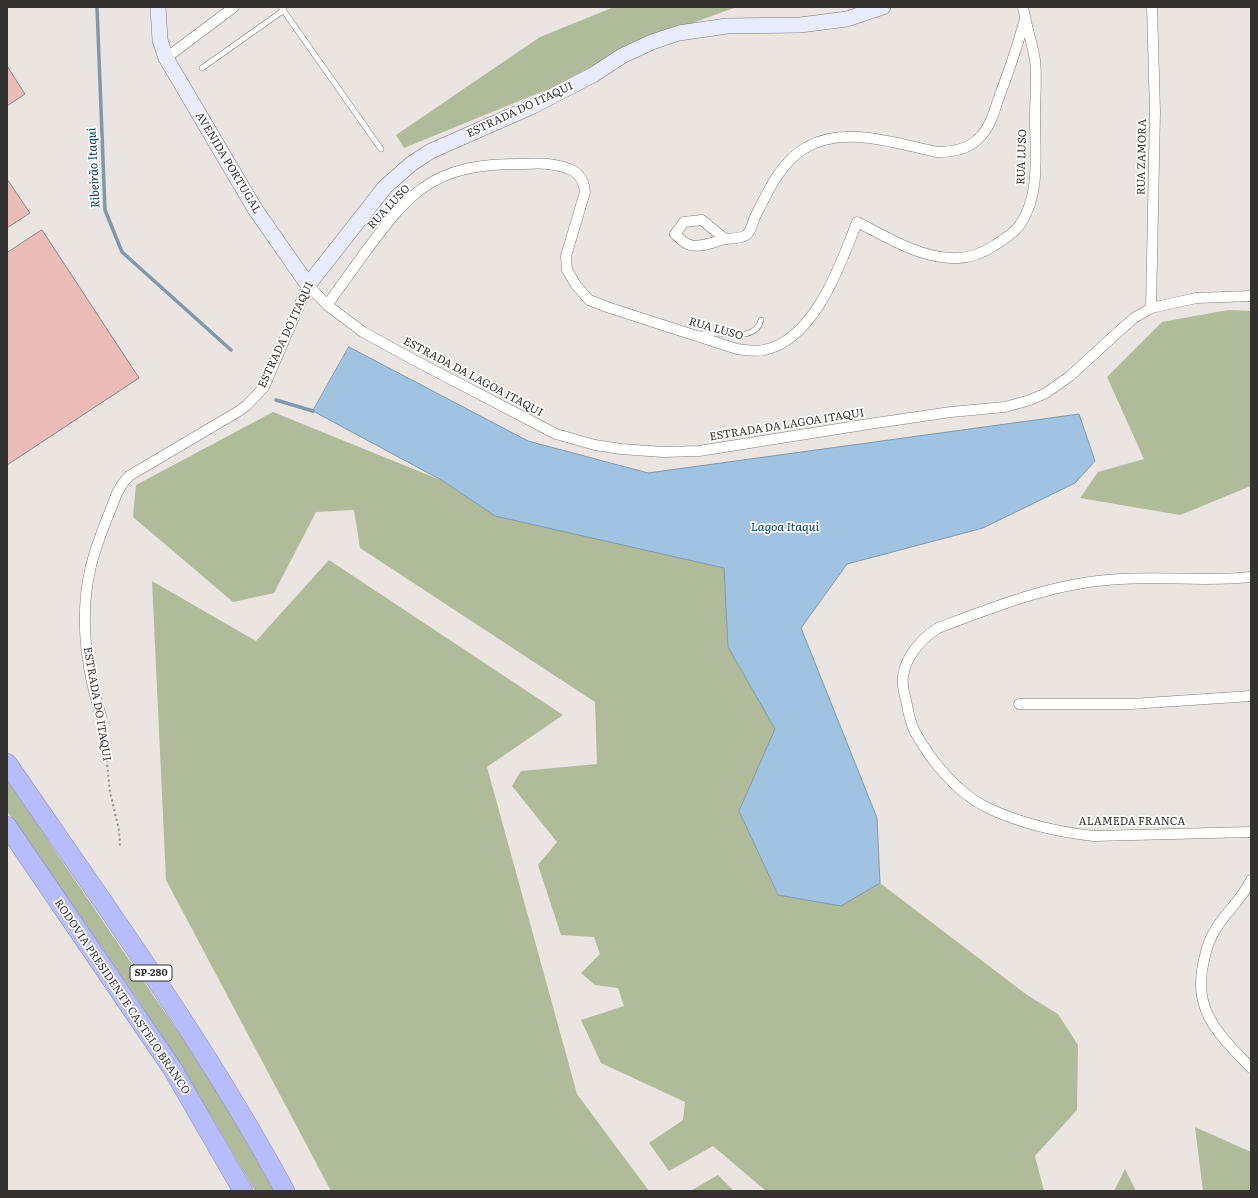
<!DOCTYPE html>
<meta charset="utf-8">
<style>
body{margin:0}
#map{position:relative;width:1258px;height:1198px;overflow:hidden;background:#eae5e1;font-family:Literata,serif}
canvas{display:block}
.frame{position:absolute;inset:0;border:8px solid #343231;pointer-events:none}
</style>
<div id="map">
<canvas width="1258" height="1198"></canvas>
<div class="frame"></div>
</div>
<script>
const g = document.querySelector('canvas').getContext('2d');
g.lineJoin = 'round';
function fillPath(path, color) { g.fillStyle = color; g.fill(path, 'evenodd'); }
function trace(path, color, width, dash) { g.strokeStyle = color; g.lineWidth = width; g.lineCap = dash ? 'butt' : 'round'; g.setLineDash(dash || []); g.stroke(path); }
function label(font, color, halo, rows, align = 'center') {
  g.font = font + ' Literata,serif'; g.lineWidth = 3.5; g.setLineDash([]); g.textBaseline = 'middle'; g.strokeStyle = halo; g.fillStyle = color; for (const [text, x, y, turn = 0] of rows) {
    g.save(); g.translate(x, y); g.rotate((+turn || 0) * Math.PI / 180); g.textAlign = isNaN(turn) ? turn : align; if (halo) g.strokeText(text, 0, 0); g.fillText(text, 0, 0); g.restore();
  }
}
const green = new Path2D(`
 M614,7H737L642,41L546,90L404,148L396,135L540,37Z
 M1228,310L1251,311V486L1180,515L1080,498L1098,472L1144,459L1107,377L1162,322Z
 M273,412L443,481L495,516L724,568L728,647L775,729L739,811L778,895L841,906L880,883L1027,995L1058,1014L1078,1045L1077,1110L1035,1156L1044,1191H766L713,1146L669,1171L649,1143L683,1120L685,1102L601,1063L581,1020L624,1006L618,988L595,985L581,973L600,954L594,937L561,935L538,865L557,842L512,786L521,771L597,764L595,702L360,548L354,510L316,512L274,593L233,602L133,517L136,485Z
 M329,560L563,715L487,767L577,1094L649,1191H331L166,880L152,581L256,641Z
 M7,780L183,1039L228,1110L274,1191H255L213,1119L138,1000L7,811Z
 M1195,1127L1251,1152V1191H1203Z
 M1125,1169L1136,1191H1114Z
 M718,1175L734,1191H690Z`);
const water = new Path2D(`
 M349,347L528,441L648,473L1079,414L1095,461L1075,483L983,528L847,564L801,628L877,818L880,883L841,906L778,895L739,811L775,729L728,647L724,568L495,516L443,481L313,411Z`);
const stream = new Path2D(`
 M97,7L105,210L122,252L231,350
 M276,400L313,411`);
const building = new Path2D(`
 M7,66L25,94L7,106Z
 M7,179L30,213L7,228Z
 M42,230L139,378L7,465V253Z`);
const path = new Path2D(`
 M103,725L110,792L119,830L120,846`);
const lane = new Path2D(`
 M281,7L381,149
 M202,68L284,10
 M700,334C705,334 710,333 716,333C731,334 756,340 761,320`);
const street = new Path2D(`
 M166,58L234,7
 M725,239L702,220L684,222L675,234C679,238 685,244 690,245C701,248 714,242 725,239C732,238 740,239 746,235C752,231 752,223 755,217C768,191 781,161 807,147C845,125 897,144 937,152C952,152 968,150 979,138C989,129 994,113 998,100C1008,74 1017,47 1025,19
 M327,305C340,287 353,269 366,251C382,230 399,206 420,190C450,167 485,164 521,164C530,164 539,163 548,164C568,167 583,170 585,192L566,256L567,270L576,285L589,300L610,308L737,349C746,350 755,352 764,350C815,340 841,263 857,222C887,237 918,257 952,258C967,259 983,253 995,245C1003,240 1013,234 1019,226C1041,196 1035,153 1035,118C1035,101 1037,76 1035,60C1032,42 1026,25 1023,7
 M1151,308L1155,112L1152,7
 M1251,577C1207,582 1164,576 1120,579C1056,582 996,606 938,628C921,639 906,656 903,676C902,684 904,693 906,700C908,711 910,723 915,732C931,761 958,794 988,808C1022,824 1057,832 1094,836L1251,832
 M1019,704H1131L1251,696
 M101,716C86,668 79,615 91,566C97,541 108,517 117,493L123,483L129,476L239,411L247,405L264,387L308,285L327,305L363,332L414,360L556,434L595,445L621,449L663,452L699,451L869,424L951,412L1005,407L1030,400L1046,393L1070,376L1117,333L1134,318L1151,308L1196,298L1251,296
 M1251,880C1242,900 1224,913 1214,932C1209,940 1206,951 1204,960C1191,1011 1220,1035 1251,1068`);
const secondary = new Path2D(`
 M158,7L160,40L166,58L255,209L308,285L385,187L411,164L431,151L529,108L593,75L622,56L652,42L679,33L727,26L800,25L847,19L883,7`);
const highway = new Path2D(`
 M7,763C103,903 204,1041 285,1191
 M7,826L172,1068L243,1191`);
const shields = [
 [151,973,42]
];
const shieldNames = [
 ["SP-280",151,973]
];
const streetNames = [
 ["ESTRADA DO ITAQUI",520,110,-25],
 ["RUA LUSO",1022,157,-88],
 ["RUA ZAMORA",1142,157,-89],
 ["AVENIDA PORTUGAL",228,163,59],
 ["RUA LUSO",389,207,-47],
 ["RUA LUSO",716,329,16],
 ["ESTRADA DO ITAQUI",286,335,-65],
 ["ESTRADA DA LAGOA ITAQUI",473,377,28],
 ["ESTRADA DA LAGOA ITAQUI",787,425,-9],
 ["ESTRADA DO ITAQUI",97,704,80],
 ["ALAMEDA FRANCA",1132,822],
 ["RODOVIA PRESIDENTE CASTELO BRANCO",122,997,56]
];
const waterNames = [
 ["Ribeirão Itaqui",94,168,-93],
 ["Lagoa Itaqui",785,527]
];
fillPath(green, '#b0bb9a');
fillPath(water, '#9fc3e0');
trace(water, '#7f98ac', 1);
trace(stream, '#7f98ac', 3.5);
fillPath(building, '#ecbcb9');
trace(building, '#8a8484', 1);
trace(lane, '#807b78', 6);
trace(street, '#807b78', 11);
trace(secondary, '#807b78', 16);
trace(highway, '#898cb6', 20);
trace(path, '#928e8c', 2, [2, 3]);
trace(lane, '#fff', 5);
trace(street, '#fff', 10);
trace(secondary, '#e9ebfe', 15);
trace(highway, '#b7bcfd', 19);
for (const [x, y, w] of shields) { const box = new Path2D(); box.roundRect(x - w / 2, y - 8, w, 16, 3); g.fillStyle = '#fff'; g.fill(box); trace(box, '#343231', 1); }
label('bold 10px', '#343231', null, shieldNames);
label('11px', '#343231', '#fff', streetNames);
label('italic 12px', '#004065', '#fff', waterNames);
</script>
